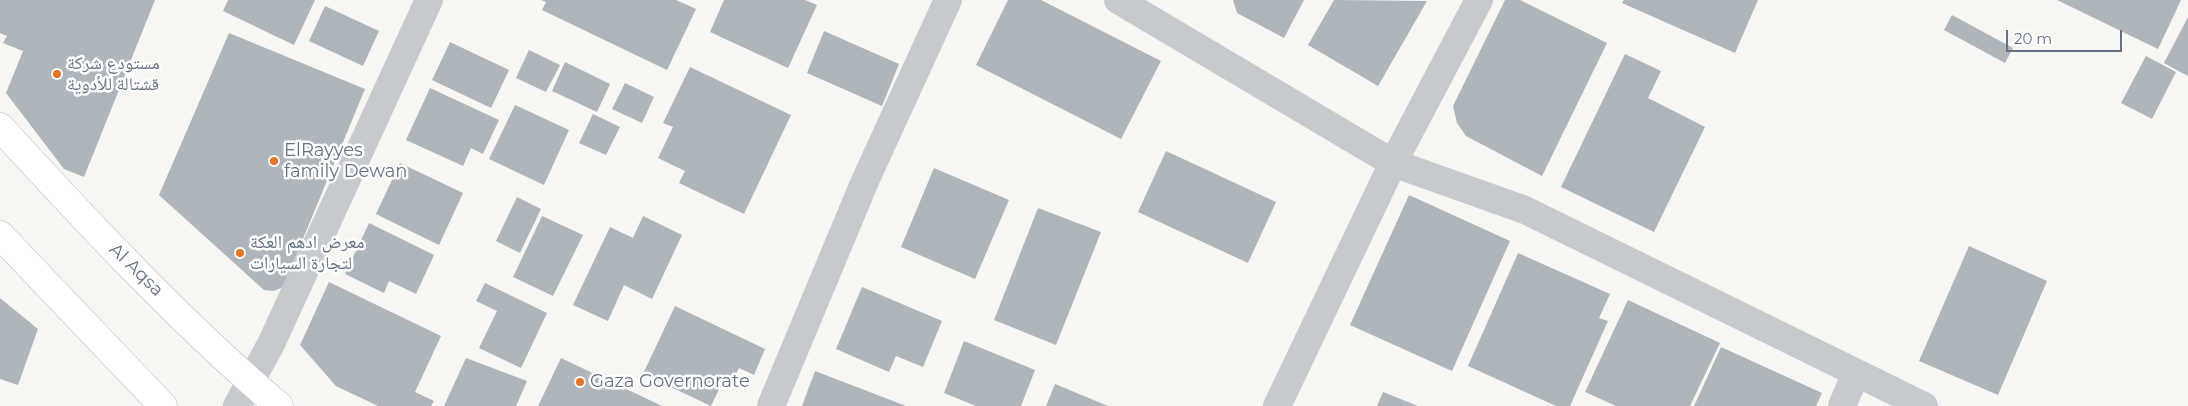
<!DOCTYPE html>
<meta charset="utf-8">
<style>
body{margin:0}
#map{position:relative;width:2188px;height:406px;overflow:hidden;background:#f6f6f3;font-family:Montserrat,sans-serif}
canvas{display:block}
.scale{position:absolute;left:2006px;top:30px;width:116px;height:22px;box-sizing:border-box;border:2px solid #647185;border-top:0;padding-left:6px;font-size:15px;line-height:18px;white-space:nowrap;color:#647185;-webkit-text-stroke:4px #fff;paint-order:stroke}
</style>
<div id="map">
<canvas width="2188" height="406"></canvas>
<div class="scale">20 m</div>
</div>
<script>
const g = document.querySelector('canvas').getContext('2d');
g.lineJoin = 'round';
function fillPath(path, color) { g.fillStyle = color; g.fill(path, 'evenodd'); }
function trace(path, color, width, dash) { g.strokeStyle = color; g.lineWidth = width; g.lineCap = dash ? 'butt' : 'round'; g.setLineDash(dash || []); g.stroke(path); }
function label(font, color, halo, rows, align = 'center') {
  g.font = font + ' Montserrat,"Noto Naskh Arabic",sans-serif'; g.lineWidth = 5; g.setLineDash([]); g.textBaseline = 'middle'; g.strokeStyle = halo; g.fillStyle = color; for (const [text, x, y, turn = 0] of rows) {
    g.save(); g.translate(x, y); g.rotate((+turn || 0) * Math.PI / 180); g.textAlign = isNaN(turn) ? turn : align; if (halo) g.strokeText(text, 0, 0); g.fillText(text, 0, 0); g.restore();
  }
}
const building = new Path2D(`
 M0,0H155L84,177L64,169L6,93L23,51L3,43L7,36L0,33Z
 M228,0H315L294,45L223,11Z
 M541,0H676L696,9L667,70L542,10L546,2Z
 M724,0H805L817,5L788,68L710,32Z
 M1008,0H1041L1161,61L1121,139L976,65Z
 M1233,0H1304L1284,38L1237,13Z
 M1334,0L1427,1L1378,86L1308,45Z
 M1505,0H1520L1607,43L1542,176L1466,136L1457,123L1453,106Z
 M1624,0H1758L1735,53L1622,3Z
 M2057,0H2181L2158,49Z
 M325,6L379,31L363,66L309,41Z
 M1952,15L2013,48L2005,63L1944,30Z
 M2188,17V76L2164,63Z
 M824,31L899,64L882,106L807,73Z
 M229,33L365,89L283,287L274,291L264,290L159,195Z
 M450,42L509,70L491,108L432,80Z
 M529,50L560,65L546,92L516,78Z
 M1625,54L1661,71L1648,98L1705,127L1654,232L1561,187Z
 M2146,56L2176,72L2152,119L2121,103Z
 M565,62L610,84L597,112L552,91Z
 M690,67L791,115L744,214L679,183L685,171L658,158L673,127L663,123Z
 M625,83L654,97L642,123L612,109Z
 M430,88L499,120L483,154L471,148L463,166L406,140Z
 M515,105L569,130L544,185L489,159Z
 M593,114L620,127L606,155L579,143Z
 M1166,151L1276,202L1248,263L1138,212Z
 M400,163L463,193L439,245L376,214Z
 M934,168L1009,200L975,279L901,247Z
 M1409,195L1510,241L1452,371L1350,325Z
 M517,197L541,209L520,253L496,241Z
 M1038,208L1101,232L1056,345L994,320Z
 M542,216L583,235L553,296L513,277Z
 M643,216L682,235L652,299L624,285L608,321L573,305L610,227L633,238Z
 M369,223L434,255L416,294L389,281L384,293L345,274Z
 M1969,246L2047,281L1998,395L1919,361Z
 M1518,253L1610,294L1599,318L1608,321L1570,406H1556L1468,366Z
 M329,282L441,336L415,392L434,401L431,406H378L336,386L300,345Z
 M485,283L547,313L521,368L479,348L497,311L476,301Z
 M862,287L942,321L923,367L896,356L889,372L836,349Z
 M0,298L38,329L18,385L0,379Z
 M1628,300L1720,343L1690,406H1616L1585,392Z
 M675,306L765,349L754,375L739,368L732,382L724,379L711,406L643,374Z
 M964,341L1035,370L1021,406H976L944,393Z
 M1721,347L1822,393L1816,406H1694Z
 M466,358L527,381L516,406H444Z
 M561,358L662,406H538Z
 M815,371L906,406H802Z
 M1055,384L1108,406H1046Z
 M1383,392L1418,406H1377Z`);
const minor = new Path2D(`
 M1118,0L1393,163L1525,210L1924,406
 M237,406L271,344L429,0
 M771,406L865,181L948,0
 M1277,406L1393,163L1479,0
 M1842,406L1856,373`);
const major = new Path2D(`
 M0,127C89,224 179,321 279,406
 M0,235L163,406`);
const markers = [
 [57,74,5,"#e87321"],
 [274,161,5,"#e87321"],
 [240,253,5,"#e87321"],
 [580,382,5,"#e87321"]
];
const poiNames = [
 ["مستودع شركة",67,64],
 ["قشتالة للأدوية",67,85],
 ["ElRayyes",284,151],
 ["family Dewan",284,172],
 ["معرض ادهم العكة",250,243],
 ["لتجارة السيارات",250,264],
 ["Gaza Governorate",590,382]
];
const streetNames = [
 ["Al Aqsa",136,270,44]
];
fillPath(building, '#aeb5bb');
trace(major, '#b7babf', 29);
trace(minor, '#c6c9cd', 28);
trace(major, '#fff', 28);
for (const [x, y, r, color] of markers) { const dot = new Path2D(); dot.arc(x, y, r, 0, 2 * Math.PI); g.fillStyle = color; g.fill(dot); trace(dot, '#fff', 2); }
label('18px', '#647185', '#fff', poiNames, 'left');
label('18px', '#647185', '#fff', streetNames);
</script>
